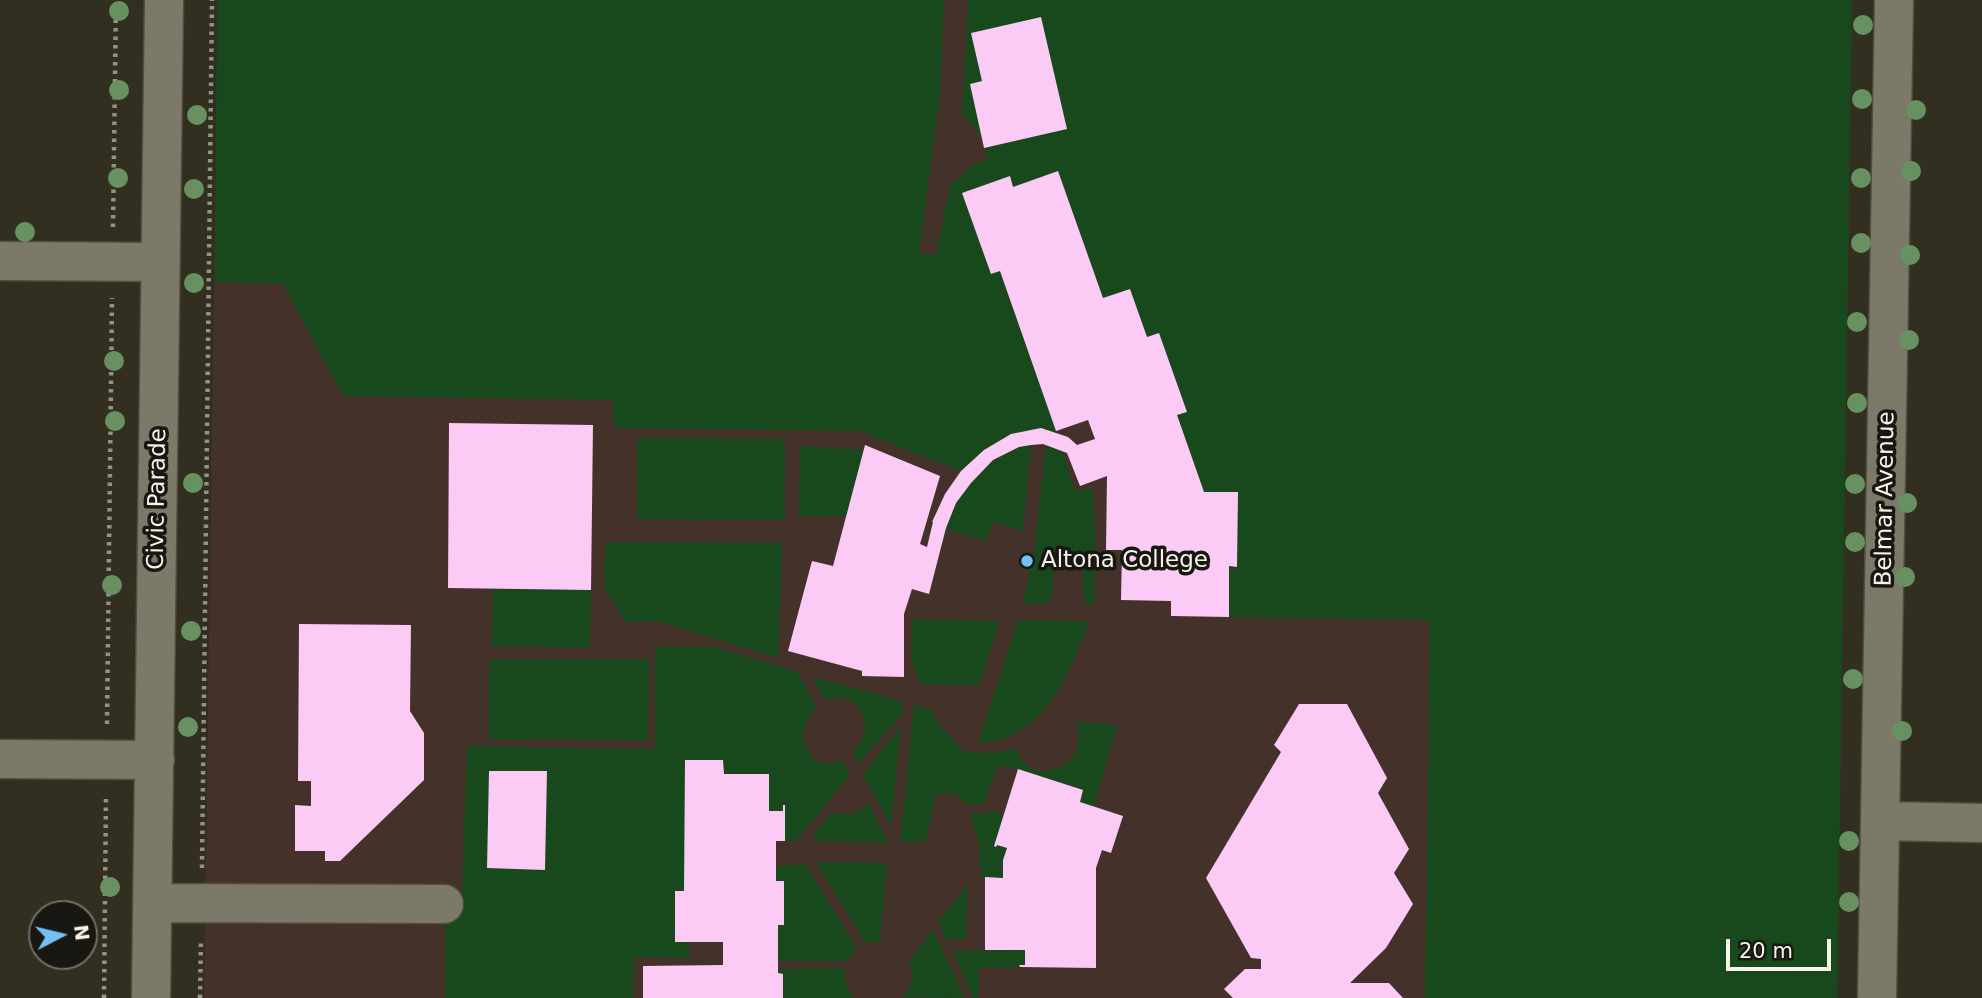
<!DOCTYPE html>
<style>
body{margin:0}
#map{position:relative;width:1982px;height:998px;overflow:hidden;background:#322f21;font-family:"DejaVu Sans",sans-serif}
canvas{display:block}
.north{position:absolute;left:28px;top:900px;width:70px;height:70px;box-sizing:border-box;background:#181711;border:2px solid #706f68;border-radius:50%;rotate:83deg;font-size:19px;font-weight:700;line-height:28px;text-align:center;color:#f5f3ea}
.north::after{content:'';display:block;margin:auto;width:24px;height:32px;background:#75c0f6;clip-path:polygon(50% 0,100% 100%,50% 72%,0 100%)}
.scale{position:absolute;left:1726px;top:939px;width:105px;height:32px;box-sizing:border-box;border:4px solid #f5f3ea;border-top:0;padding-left:9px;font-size:21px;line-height:24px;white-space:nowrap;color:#f5f3ea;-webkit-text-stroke:5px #181711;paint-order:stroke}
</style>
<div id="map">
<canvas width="1982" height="998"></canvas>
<div class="north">N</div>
<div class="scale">20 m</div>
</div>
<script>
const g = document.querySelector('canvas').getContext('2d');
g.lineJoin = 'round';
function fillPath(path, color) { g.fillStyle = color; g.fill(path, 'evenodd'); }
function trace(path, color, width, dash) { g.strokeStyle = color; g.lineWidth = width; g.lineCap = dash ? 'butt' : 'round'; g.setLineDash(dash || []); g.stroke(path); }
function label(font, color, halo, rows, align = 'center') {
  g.font = font + ' "DejaVu Sans",sans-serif'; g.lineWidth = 7; g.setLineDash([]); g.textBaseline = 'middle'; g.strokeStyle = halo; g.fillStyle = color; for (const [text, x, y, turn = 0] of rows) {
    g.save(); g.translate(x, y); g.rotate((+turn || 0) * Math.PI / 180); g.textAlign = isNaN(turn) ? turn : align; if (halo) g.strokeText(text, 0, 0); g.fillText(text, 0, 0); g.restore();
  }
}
const education = new Path2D(`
 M218,0H1852L1837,998H204Z`);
const green = new Path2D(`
 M217,0H944L940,94L919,253L936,255L950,185L973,166L987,159L982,136L962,114L968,0H1852L1837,998H1425L1430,620L1229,617V566L1236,567L1238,493L1204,492L1177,415L1187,411L1159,333L1147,337L1130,289L1103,298L1058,171L1013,187L1010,177L1000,271L1056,431L1055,433L1011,434L984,450L961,471L858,431L614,428L613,400L343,396L283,284L215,282Z
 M637,438L785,439V520L637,519Z
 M1031,445L1023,531L993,522L986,541L946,529C949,521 952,511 956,503C972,475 1000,451 1031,445Z
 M1046,445L1063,452L1075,491L1092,488L1096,552L1094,604H1085L1082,585L1083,559L1057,550L1050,604L1023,603L1034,552Z
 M800,446L864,450L846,516H799Z
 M605,542L782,543L778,658L657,621L626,622L604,587Z
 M493,589L591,590L590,648L491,646Z
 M913,619L1000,621L979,685L922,684C908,666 912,641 913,619Z
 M1018,620L1090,621C1072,663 1056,715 1010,736C1001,741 989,742 978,744Z
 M655,647H715L798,672L816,707L803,729L804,744L814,760L826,764L844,761L850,774L796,841H785V807H783V811H769V774H724L723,760H685L684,891H675L676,942H689V958L634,957L633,998H445V898H462L467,746L655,749Z
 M489,659H649L648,740L489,739Z
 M813,677L902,701L903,713L858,764L852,752C855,748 860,744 862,739C870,724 862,704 845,698C839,696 830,698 823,699Z
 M914,705L933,710L936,721L964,752L996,753L1015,748C1019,755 1025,765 1032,768C1039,772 1046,771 1054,769C1076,765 1082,741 1077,722L1117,725L1094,807L1080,802L1083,789L1018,769L998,766L983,805L965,804L960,796L951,792L935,796L926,841L900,842Z
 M901,726L891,827L863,774Z
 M868,803L888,842L815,841V832L832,812C852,815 852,817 868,803Z
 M996,812L1003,816L994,846L996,847L997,845L1007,848L1003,878L981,877L978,838L969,814Z
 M796,862L804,863L857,948L847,961H778V925H784V881H776V866L796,865Z
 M816,862L887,863L880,941L865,943Z
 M968,884L966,939H946L938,922Z
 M933,929L965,998L904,997C911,986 915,974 909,962Z
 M1025,950V965H1020V967L979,968L978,998H973L952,951Z
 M844,968L847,988L854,998H783V974L778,973V969Z`);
const building = new Path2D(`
 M1041,17L1067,129L984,148L970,84L982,81L971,33Z
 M1058,171L1103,298L1130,289L1147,337L1159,333L1187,412L1177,415L1204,492H1238L1237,567L1229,566V617L1171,616V601L1121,600L1122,550H1106L1107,476L1080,486L1067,453L1043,444L1031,445L1019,447L993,460L971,483L956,503L946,528L929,594L912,589L904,614V677L862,676V671L788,651L812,561L833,566L865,445L940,476L920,544L927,547L933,522H932L945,494L961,471L984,450L1011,434L1041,428L1068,437L1077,445L1095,439L1088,420L1056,431L1000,271L991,274L962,193L1010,176L1013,187Z
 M449,423L593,425L591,590L448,588Z
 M299,624L411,625L410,711L424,733V780L340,861H325V851H295V805L311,806V781H298Z
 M1299,704H1347L1387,778L1378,793L1409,849L1394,873L1413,904L1386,948L1350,983H1389L1403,998H1233L1224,989L1245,969H1261V959L1251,958L1206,878L1281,752L1274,745Z
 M685,760H723L724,774H769V811H783V805H785V841H776V881H784V925H778V973L783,974V998H643V966L723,965V942H675V891H684Z
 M1018,769L1083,790L1080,802L1123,816L1111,853L1102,850L1096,868V968L1020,967L1019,965H1025V950H985V877L1003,878V860L1007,848L997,845L996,847L994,846Z
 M489,771H547L545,870L487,868Z`);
const path = new Path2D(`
 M113,227L116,0
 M107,724L112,298
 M202,868L212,0
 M104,998L106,795
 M200,998L201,939`);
const minor = new Path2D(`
 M0,261L160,262
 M0,759L155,760
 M1881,821L1982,823
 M153,903L444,904
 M151,998L164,0
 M1877,998L1894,0`);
const trees = [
 [119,11],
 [1863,25],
 [119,90],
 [1862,99],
 [1916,110],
 [197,115],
 [1911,171],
 [118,178],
 [1861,178],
 [194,189],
 [25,232],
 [1861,243],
 [1910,255],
 [194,283],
 [1857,322],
 [1909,340],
 [114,361],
 [1857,403],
 [115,421],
 [193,483],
 [1855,484],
 [1907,503],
 [1855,542],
 [1905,577],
 [112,585],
 [191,631],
 [1853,679],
 [188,727],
 [1902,731],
 [1849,841],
 [110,887],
 [1849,902]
];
const markers = [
 [1027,561,7,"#75c0f6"]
];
const streetNames = [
 ["Civic Parade",158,499,-89],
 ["Belmar Avenue",1886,499,-89]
];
const poiNames = [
 ["Altona College",1041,561]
];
fillPath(education, '#44322a');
fillPath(green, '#17491c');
fillPath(building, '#fbcaf5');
trace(minor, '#4f4c40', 41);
trace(path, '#949186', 4.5, [3.5, 5]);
trace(minor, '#7c7969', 38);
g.fillStyle = '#689161';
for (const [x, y] of trees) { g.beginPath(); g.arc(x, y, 10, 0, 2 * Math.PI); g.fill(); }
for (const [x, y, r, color] of markers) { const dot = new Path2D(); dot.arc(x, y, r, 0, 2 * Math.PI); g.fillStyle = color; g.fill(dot); trace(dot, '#181711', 2.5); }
label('23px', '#f5f3ea', '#181711', streetNames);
label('23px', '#f5f3ea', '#181711', poiNames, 'left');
</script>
